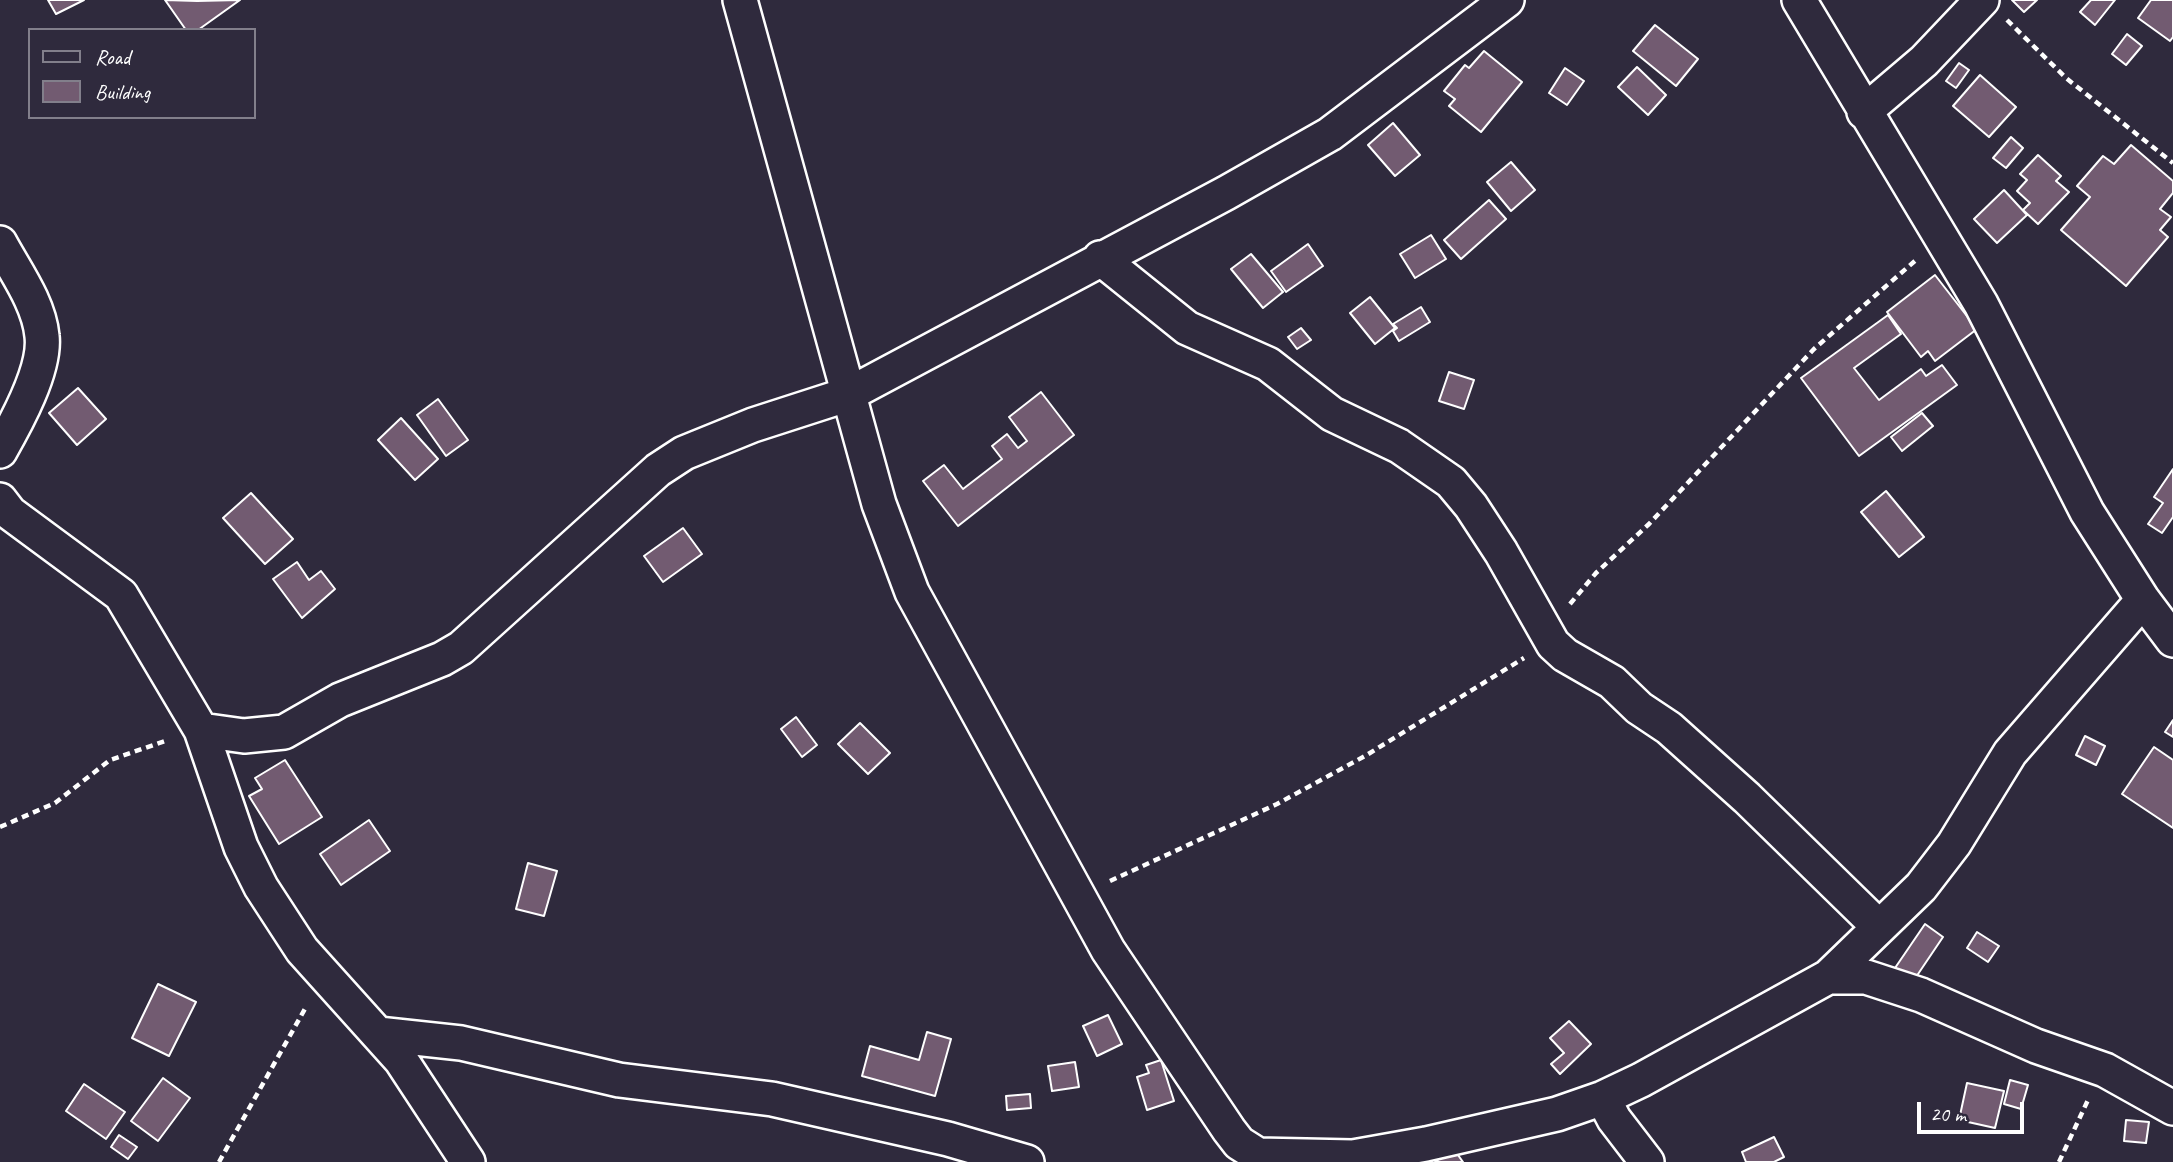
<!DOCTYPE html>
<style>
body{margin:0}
#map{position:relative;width:2173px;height:1162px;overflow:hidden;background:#2f2a3d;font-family:Caveat,sans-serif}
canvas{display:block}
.legend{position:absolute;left:28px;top:28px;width:228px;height:91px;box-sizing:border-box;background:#2f2a3d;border:2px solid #827f8b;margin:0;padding:9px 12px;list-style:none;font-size:21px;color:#fff}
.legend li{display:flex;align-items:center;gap:14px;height:35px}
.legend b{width:35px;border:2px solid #827f8b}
.scale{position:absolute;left:1917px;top:1102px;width:107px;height:32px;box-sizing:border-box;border:4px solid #fff;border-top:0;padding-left:9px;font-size:21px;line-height:24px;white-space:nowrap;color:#fff;-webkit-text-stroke:5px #2f2a3d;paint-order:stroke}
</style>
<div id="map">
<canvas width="2173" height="1162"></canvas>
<ul class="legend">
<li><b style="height:9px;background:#2f2a3d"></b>Road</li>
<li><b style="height:19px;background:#725b71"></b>Building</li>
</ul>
<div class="scale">20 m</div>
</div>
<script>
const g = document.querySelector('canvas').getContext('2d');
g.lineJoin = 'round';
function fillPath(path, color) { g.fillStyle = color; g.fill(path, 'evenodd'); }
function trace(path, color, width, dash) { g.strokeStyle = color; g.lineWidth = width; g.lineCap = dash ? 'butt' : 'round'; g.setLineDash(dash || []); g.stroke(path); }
const building = new Path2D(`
 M48,0H84L56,14Z
 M165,0L197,1L240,0L198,30H186Z
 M2012,0H2037L2024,12Z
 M2091,0H2115L2095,25L2080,12Z
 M2151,0H2173V37L2170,41L2138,18Z
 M1655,25L1698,59L1676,86L1633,51Z
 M2127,34L2142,46L2126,65L2112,54Z
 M1484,51L1522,82L1481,132L1449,106L1455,99L1444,91L1465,65L1469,68Z
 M1959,63L1969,70L1956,88L1946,81Z
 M1637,67L1666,95L1648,115L1618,87Z
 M1565,68L1584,81L1567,105L1549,93Z
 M1980,75L2016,107L1989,137L1953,106Z
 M1393,123L1420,155L1395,176L1368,145Z
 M2011,137L2023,148L2006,168L1993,158Z
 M2131,145L2173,181V193L2160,209L2171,217L2160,230L2168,237L2126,286L2061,230L2090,197L2077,186L2103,156L2114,164Z
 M2038,155L2061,176L2056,181L2069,192L2038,224L2023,210L2030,203L2017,191L2027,180L2020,174Z
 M1511,162L1535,190L1511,211L1487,182Z
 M2004,190L2027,215L1997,243L1974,219Z
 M1489,200L1506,219L1461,259L1444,240Z
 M1431,235L1446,259L1415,278L1400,254Z
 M1308,244L1323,266L1286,292L1271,271Z
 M1251,254L1283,292L1263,308L1231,269Z
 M1935,275L1977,329L1935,361L1928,351L1921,357L1887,312Z
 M1370,297L1395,328L1375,344L1350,313Z
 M1421,307L1430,322L1399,341L1393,331L1397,328L1393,324Z
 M1888,315L1901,334L1854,368L1879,400L1921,369L1926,376L1942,365L1957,385L1859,456L1801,378Z
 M1301,328L1311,340L1297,349L1288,337Z
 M1449,372L1474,380L1464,409L1439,401Z
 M78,388L106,419L77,445L49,413Z
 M1041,392L1074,435L958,526L923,481L944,465L963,489L1002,459L992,446L1007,434L1018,448L1027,441L1009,417Z
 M438,399L468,440L446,456L417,415Z
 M1922,413L1933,426L1902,451L1891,437Z
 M401,418L438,459L415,480L378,440Z
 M2173,469V517L2162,533L2148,524L2163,503L2154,497Z
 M1886,491L1924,537L1899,557L1861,512Z
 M251,493L293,539L265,564L223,518Z
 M683,528L702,554L663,582L644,556Z
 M297,562L309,580L321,571L335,589L302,618L273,579Z
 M796,717L817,745L802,757L781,729Z
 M2173,720V737L2165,732Z
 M860,723L890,753L868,774L838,744Z
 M2085,736L2105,746L2096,765L2076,755Z
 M2154,747L2173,760V828L2122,794Z
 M285,760L322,817L279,844L249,796L262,789L255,778Z
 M369,820L390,851L341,885L320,854Z
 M528,863L557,871L544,916L516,909Z
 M1925,924L1943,937L1914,980L1895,968Z
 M1977,932L1999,946L1988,962L1967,948Z
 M158,984L196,1002L169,1056L132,1038Z
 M1108,1015L1122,1044L1097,1056L1083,1026Z
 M1569,1021L1591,1044L1560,1074L1551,1064L1564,1053L1550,1038Z
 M927,1032L951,1039L935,1096L862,1076L870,1046L919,1060Z
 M1161,1060L1174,1101L1147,1110L1137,1077L1149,1073L1146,1065Z
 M1075,1062L1079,1087L1052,1091L1048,1066Z
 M163,1078L190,1098L158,1141L131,1121Z
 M2010,1080L2028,1085L2021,1109L2004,1104Z
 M1967,1083L2004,1091L1995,1128L1959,1120Z
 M84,1084L125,1112L106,1139L66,1111Z
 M1030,1094L1031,1108L1007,1110L1006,1096Z
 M2126,1120L2149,1122L2146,1143L2124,1141Z
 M119,1135L137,1147L128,1159L111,1147Z
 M1774,1137L1784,1157L1774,1162H1746L1742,1152Z
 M1453,1148L1463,1162H1435Z`);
const path = new Path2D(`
 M2007,20L2066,78L2173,163
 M1570,604L1596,573L1649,524L1814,349L1916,260
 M0,827L55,803L110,760L168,740
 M1110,881L1277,804L1365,756L1524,658
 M219,1162L306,1007
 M2059,1162L2088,1100`);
const street = new Path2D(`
 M740,0L879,504L912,592L1108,950L1229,1130L1239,1143L1258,1155L1353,1157L1426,1144L1557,1114L1603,1098L1641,1080L1828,977L1921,887L1954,844L2010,753L2143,600
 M1799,0L1981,304L2087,512L2143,600L2173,640
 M1864,112L1924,61L1982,0
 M0,243C15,271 39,303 42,336C46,369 16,423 0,451
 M1100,258L1187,328L1268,364L1332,414L1399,446L1451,482L1471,506L1501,552L1553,644L1565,655L1612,682L1639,708L1669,728L1747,798L1879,927
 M0,500L10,513L121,595L201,730L241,847L261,887L302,950L401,1060L468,1162
 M201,730L244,736L284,732L340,700L442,659L461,648L658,470L684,453L753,425L849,394L1226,193L1330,134L1507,0
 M1828,977H1866L1921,995L2036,1046L2105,1070L2173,1108
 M378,1034L461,1043L619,1080L772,1099L948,1139L1027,1162
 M1603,1098L1614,1119L1647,1162`);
fillPath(building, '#725b71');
trace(building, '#fff', 2);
trace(street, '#fff', 38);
trace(path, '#fff', 4.5, [7, 5]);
trace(street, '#2f2a3d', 33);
</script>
